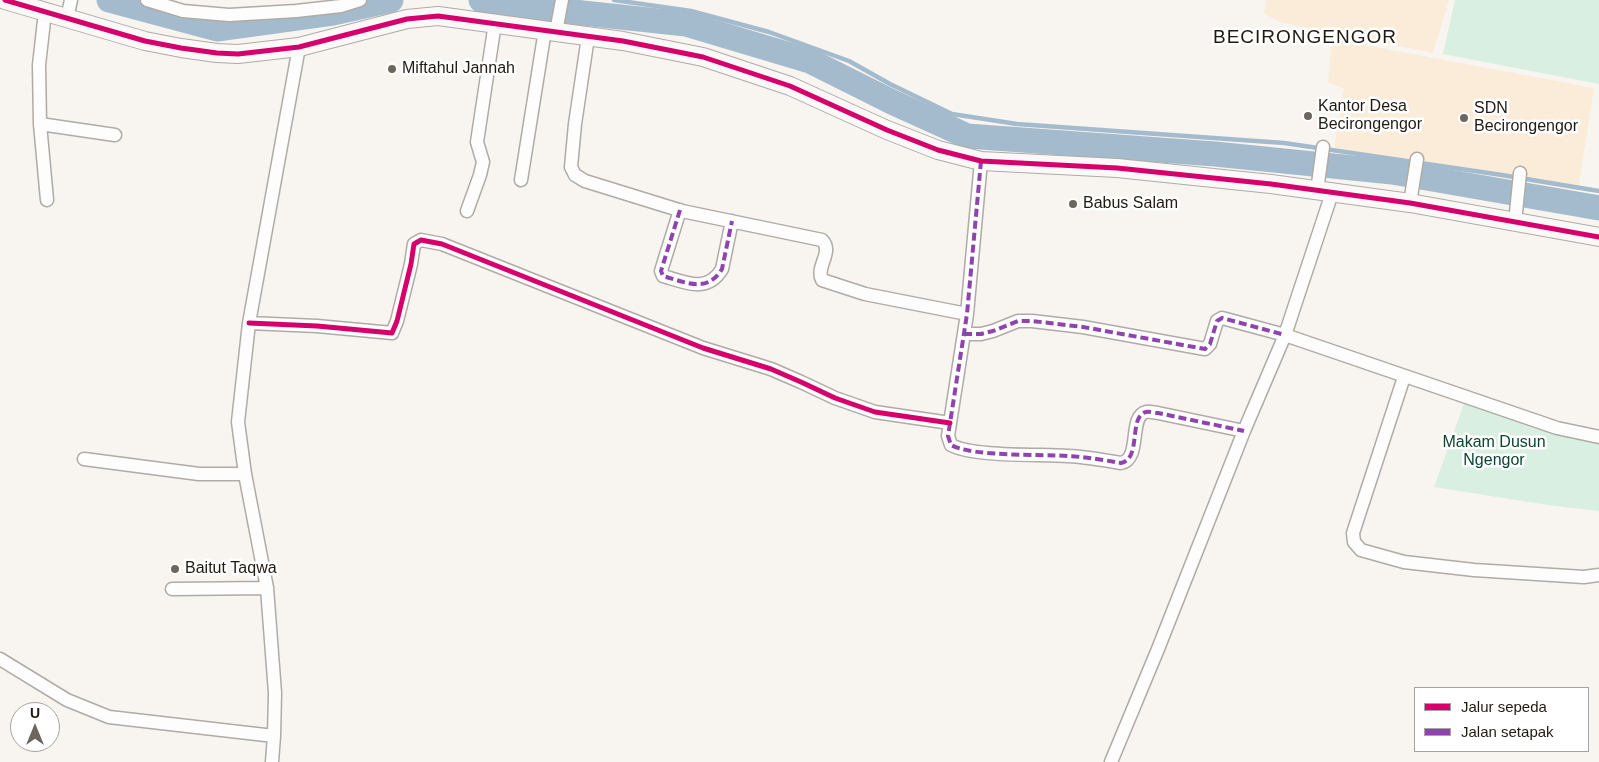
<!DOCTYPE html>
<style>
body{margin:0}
#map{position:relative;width:1599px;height:762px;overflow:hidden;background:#f8f4f0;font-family:Helvetica,sans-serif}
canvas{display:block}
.legend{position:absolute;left:1414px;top:687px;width:175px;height:65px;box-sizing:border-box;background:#fff;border:1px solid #a6a3a0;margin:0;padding:6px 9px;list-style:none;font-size:15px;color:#201a11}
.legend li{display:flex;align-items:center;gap:10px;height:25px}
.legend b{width:25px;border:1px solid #a6a3a0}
.north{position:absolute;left:10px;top:702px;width:50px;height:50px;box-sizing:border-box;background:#fff;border:1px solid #a6a3a0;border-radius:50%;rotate:0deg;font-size:14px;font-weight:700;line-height:20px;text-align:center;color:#201a11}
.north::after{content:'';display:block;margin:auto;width:18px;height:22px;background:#6c665f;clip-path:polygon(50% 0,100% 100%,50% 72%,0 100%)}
</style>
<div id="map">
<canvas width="1599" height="762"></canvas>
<ul class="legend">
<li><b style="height:6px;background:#d6006c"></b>Jalur sepeda</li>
<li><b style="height:6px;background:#8e44ad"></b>Jalan setapak</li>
</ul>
<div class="north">U</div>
</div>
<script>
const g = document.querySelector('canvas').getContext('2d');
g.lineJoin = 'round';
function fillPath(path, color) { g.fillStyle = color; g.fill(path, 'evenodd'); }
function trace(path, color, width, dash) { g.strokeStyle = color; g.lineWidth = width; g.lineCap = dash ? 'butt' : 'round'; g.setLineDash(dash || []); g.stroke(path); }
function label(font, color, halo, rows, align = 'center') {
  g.font = font + ' Helvetica,sans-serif'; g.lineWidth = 5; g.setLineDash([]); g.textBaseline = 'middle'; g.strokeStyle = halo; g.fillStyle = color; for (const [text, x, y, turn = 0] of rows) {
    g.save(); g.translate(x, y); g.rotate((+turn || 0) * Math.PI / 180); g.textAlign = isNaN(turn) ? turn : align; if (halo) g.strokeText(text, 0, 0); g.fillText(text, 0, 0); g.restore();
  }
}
const built = new Path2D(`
 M1266,0H1449L1433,53L1279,22L1264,13Z
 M1332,39L1594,88L1578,191L1334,148L1344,88L1328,83Z`);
const green = new Path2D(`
 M1455,0H1599V84L1443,54Z
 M1466,398L1599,437V511L1548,505L1434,487Z`);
const stream = new Path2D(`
 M614,0L691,11L769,32L849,61L890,84L952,114L1017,124L1284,143L1502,175L1599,191`);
const river = new Path2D(`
 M109,0L217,29L333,13L391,0
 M481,0L574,12L686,24L810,61L892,102L967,136L1215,154L1392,172L1599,208`);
const street = new Path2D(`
 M147,0L183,11L229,15L296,11L341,6L360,0
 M45,12L39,65L40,124L47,200
 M67,18L71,0
 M556,32L562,0
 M588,37L575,124L571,167L575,175L585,181L682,211L822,240C834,252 815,267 822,280L865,294L967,314
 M40,124L115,135
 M981,161L967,314L948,436L951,445C973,457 1040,454 1068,456C1086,457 1104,460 1121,463C1142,459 1128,416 1146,412C1149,411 1155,413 1158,413L1244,431
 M521,180L545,30
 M1317,191L1323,147
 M1410,203L1417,159
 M680,210L661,271L663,276C685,282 707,294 722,269L732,221
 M467,211L480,175L483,162L477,142L495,23
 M1515,222L1520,173
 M249,323L317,326L392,333L397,321L411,264L414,244L421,240L442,244L703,348L771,369L801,382L835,398L875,412L950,423
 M964,334H981L993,331L1018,321H1032L1083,327L1205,349L1210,344L1217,321L1222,318L1285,335L1557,428L1599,437
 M1404,377L1353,533L1354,542L1361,550L1404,562L1474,570L1584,577L1599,575
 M84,459L199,474H245
 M172,589L267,588
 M0,659L67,700L109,717L274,736
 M272,762L274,736L275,693L267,588L245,474L238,422L249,323L299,47
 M1111,762L1158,649L1244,431L1285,335L1332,193`);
const secondary = new Path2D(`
 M5,0L145,41L181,48L217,53L238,54L299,47L407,19L438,16L623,41L703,57L790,86L887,130L938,150L981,161L1117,168L1271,184L1410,203L1599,237`);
const quiet = new Path2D(`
 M981,161L967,314L948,436L951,445C973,457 1040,454 1068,456C1086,457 1104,460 1121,463C1142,459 1128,416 1146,412C1149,411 1155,413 1158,413L1244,431
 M680,210L661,271L663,276C685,282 707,294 722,269L732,221
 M964,334H981L993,331L1018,321H1032L1083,327L1205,349L1210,344L1217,321L1222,318L1285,335`);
const cycleway = new Path2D(`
 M5,0L145,41L181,48L217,53L238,54L299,47L407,19L438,16L623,41L703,57L790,86L887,130L938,150L981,161L1117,168L1271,184L1410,203L1599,237
 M249,323L317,326L392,333L397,321L411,264L414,244L421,240L442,244L703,348L771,369L801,382L835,398L875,412L950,423`);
const markers = [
 [392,69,5,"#6c665f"],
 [1308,116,5,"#6c665f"],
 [1464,118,5,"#6c665f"],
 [1073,204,5,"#6c665f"],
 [175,569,5,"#6c665f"]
];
const poiNames = [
 ["Miftahul Jannah",402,69],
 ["Kantor Desa",1318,107],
 ["Becirongengor",1318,125],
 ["SDN",1474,109],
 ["Becirongengor",1474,127],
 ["Babus Salam",1083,204],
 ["Baitut Taqwa",185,569]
];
const parkNames = [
 ["Makam Dusun",1494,443],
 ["Ngengor",1494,461]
];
const quarterNames = [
 ["BECIRONGENGOR",1305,38]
];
fillPath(built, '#fbecda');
fillPath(green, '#d9efe1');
trace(stream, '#a3bbcc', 4.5);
trace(river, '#a3bbcc', 25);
trace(street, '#afaba5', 15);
trace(secondary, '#afaba5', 20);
trace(street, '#fefdfd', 12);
trace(secondary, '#fbf8f8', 18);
trace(quiet, '#8e44ad', 4, [8, 4]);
trace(cycleway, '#d6006c', 5);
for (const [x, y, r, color] of markers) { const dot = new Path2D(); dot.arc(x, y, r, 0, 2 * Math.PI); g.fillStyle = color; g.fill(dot); trace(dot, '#fff', 2); }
label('16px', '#201a11', '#fff', poiNames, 'left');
label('16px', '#0c4530', '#fff', parkNames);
g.letterSpacing = '1px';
label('19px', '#201a11', '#fff', quarterNames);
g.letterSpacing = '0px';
</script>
